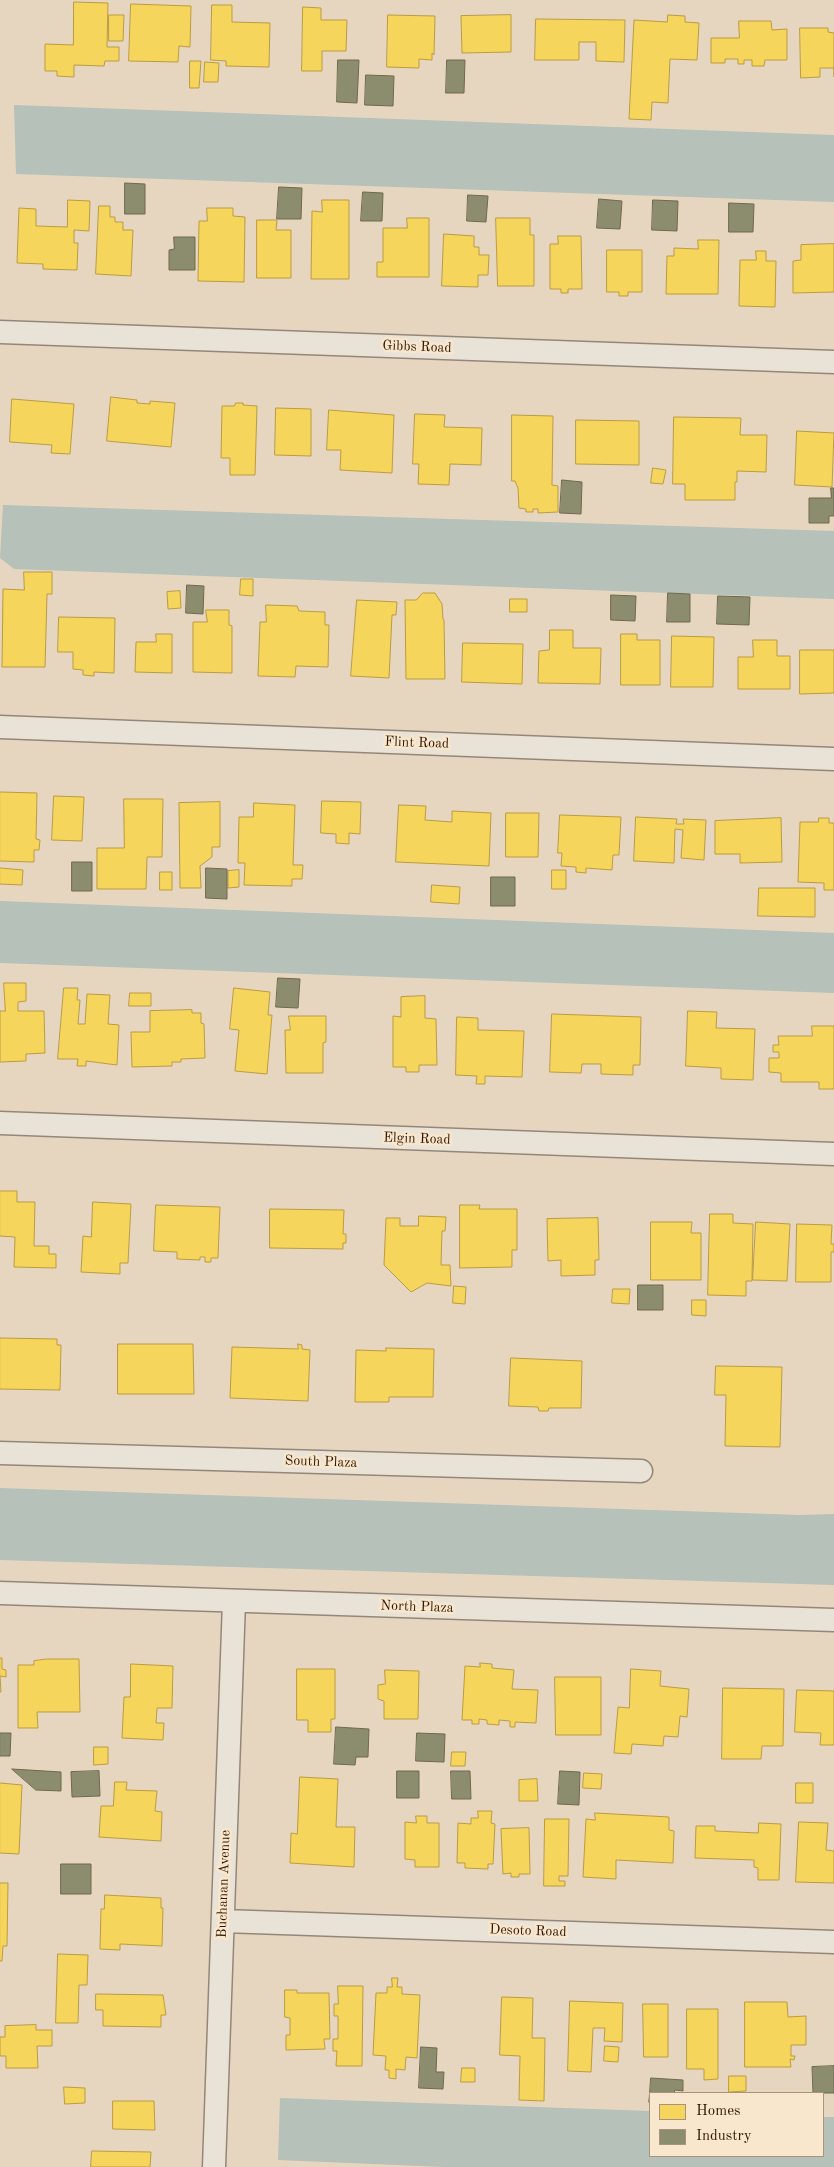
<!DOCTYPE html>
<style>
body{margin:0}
#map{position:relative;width:834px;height:2167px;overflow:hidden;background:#e6d6bf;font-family:"Old Standard TT",serif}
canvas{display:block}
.legend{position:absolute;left:649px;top:2092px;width:175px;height:65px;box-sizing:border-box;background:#f8e7cc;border:1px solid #a8937c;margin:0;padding:6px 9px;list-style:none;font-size:15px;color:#301403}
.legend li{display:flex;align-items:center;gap:10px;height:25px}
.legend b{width:25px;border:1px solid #a8937c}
</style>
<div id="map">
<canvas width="834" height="2167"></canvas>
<ul class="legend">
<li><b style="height:14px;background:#f6d55c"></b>Homes</li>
<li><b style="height:14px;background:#8c8c6e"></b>Industry</li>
</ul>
</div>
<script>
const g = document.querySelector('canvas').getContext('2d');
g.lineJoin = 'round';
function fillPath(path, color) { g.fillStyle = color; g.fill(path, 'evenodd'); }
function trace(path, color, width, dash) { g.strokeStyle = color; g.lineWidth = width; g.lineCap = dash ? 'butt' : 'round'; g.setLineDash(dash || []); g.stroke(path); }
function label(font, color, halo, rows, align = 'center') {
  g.font = font + ' "Old Standard TT",serif'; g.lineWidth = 5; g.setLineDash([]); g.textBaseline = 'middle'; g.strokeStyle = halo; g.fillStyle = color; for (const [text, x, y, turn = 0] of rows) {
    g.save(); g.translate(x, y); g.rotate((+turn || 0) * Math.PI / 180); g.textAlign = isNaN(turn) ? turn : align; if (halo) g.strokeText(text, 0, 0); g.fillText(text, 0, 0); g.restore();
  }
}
const water = new Path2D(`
 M14,105L834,135V202L16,174Z
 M3,505L834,531V599L14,569L0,558Z
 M0,901L834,933V993L0,963Z
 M0,1488L800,1515L834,1514V1585L0,1560Z
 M280,2098L650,2111V2156H823V2117H834V2167H444L278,2160Z`);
const homes = new Path2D(`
 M74,2L108,3L107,47H119V61H105L104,66L74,65V77L57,76V71H45V44L73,45Z
 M131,4L191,6L190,47L179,46L178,62L129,61Z
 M212,5H232V22L270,23L269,67L226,66V61L211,60Z
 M303,7L321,8V20H347L346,51H322V71H302Z
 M109,15H124L123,41H109Z
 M388,15L435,16L434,55L432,53V60L419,59V68L387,67Z
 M511,15V52L462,53L461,16Z
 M668,15L685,16V22L699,23L697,60L670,59L668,103L652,102L651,120L629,119L634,20L667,22Z
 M536,19L625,20L624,62L596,61V42H579V60H535Z
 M739,21H771L772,30L787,29V60H765L764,66H752V60H744V64H738V59H725V63H711V38H739Z
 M800,28H828V32L834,33V77V68H820V77L801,78Z
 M190,61H201L199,88H190Z
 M205,62L219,63L218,82H204Z
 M68,200L90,201L89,231L74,230V243H78L77,270L43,269V264L17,263L19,208L36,209V226L67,227Z
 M322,200H349V279H311L312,211L322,212Z
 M99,206H110V217H115V222H123V230H133L131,276L96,274Z
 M207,208H233V216L245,217L244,282L198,281L199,221H207Z
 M407,218H429V277H377V262H383V228H407Z
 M496,218H530V235H534V286H498Z
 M257,220H277L276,230H291V278H257Z
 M444,234L474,236V247H479V255H489L488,275H478V287L442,286Z
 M558,236H581L582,289H568V293H561V289H550V244H558Z
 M698,240H719L718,294H666L667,256H674V248L698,249Z
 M834,244V292L793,293V261L801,260V245Z
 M607,250H642V292H628V296H619V292H607Z
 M756,251H766V261H776L775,307L739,306L740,260H756Z
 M111,397L137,400V403L150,404V401L175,403L171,447L107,441Z
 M12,399L74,404L70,454L51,453L52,445L10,442Z
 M236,403H243V405L257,406L255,475H230V458H221L222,406H234Z
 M276,408L311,409V456L275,455Z
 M329,410L394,415L392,473L340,470L341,450H327Z
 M415,414L445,415L444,427L482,428L481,465L450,464L449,485L418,484L419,464H413Z
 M512,415L553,416L552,485L558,486V512L538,513V509H533V512H526V509L519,508L518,488L515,481H512Z
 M674,417L741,418L740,435H767L766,472L737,471V482H735V500H685V484H673Z
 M576,420L639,421V465L576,464Z
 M797,431L834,433L832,487L795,485Z
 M653,468L666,470L663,484L651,483Z
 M24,572H52V594H47L45,667H2L3,589L24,590Z
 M241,579H253V596L240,595Z
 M180,591L181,608L168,609L167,592Z
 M423,593H435L442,604L443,619L444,620L445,679H406L405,600H416Z
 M510,599H527V612H510Z
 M357,600L397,602L396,615H392L389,678L351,676Z
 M266,605L297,606L299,611L325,612V625H329L328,667L296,666L295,677L258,676L260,622H266Z
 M206,610H229V625L232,626V673L193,672V622H207Z
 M59,617L115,618L114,673L94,672V676L83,675V670L73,669V652H58Z
 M550,630H573V648H601L600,684L538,683L539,651L549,650Z
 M156,634H172V673L135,672L136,642H156Z
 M621,634H637V640H660V685H621Z
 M672,636L714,637L713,687H671Z
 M753,640H777V656H790V689H738V657H753Z
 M463,643L523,644L522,684L462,682Z
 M800,650H834V693L800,694Z
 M0,792L37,793L36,839L40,840L39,850H34V862L0,861Z
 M54,796L84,797L82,841L52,840Z
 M124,799H163L162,857H147L146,889H97V848H124Z
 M322,801L361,802L360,834L349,833V844L336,843V834L321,833Z
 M220,802V847H212V857L200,866L201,888H180L179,803Z
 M254,803L295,805L293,865H303L302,879H292V886L244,885L245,863H238L239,817H253Z
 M399,805L426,806L425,820L452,822V811L491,813L489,866L396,862Z
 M506,813H539L538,857H506Z
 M560,815L621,817L619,855H613L612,870L586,868V873L576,872V867L561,866L562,853H558Z
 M636,817L677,819L676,824H684L683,819L706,820L704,860L681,858L683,830L675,829L674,863L634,861Z
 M781,818L782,862L740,863V854H715V821Z
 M819,818H829V823H834V890H824V883L798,882L800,822H818Z
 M0,868L23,870L22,885L0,884Z
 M239,870V887L228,888V871Z
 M552,870H566V889H552Z
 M160,872H172V890H160Z
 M432,885L460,887L459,904L431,902Z
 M759,888H815V917L758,916Z
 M4,983H26V1001L18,1002V1011H44L45,1053L26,1054V1061L0,1062V1011H5Z
 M64,988H78L77,1000H80L78,1024H85L87,994L110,995L108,1024L119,1025L117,1065L86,1061V1066H77L78,1059H58Z
 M234,988L270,992L268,1015H272L267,1074L235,1071L239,1030L230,1029Z
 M130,993H151V1006H129Z
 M425,996V1018L436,1019L437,1065H419V1072H406V1067H393V1016L401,1017V997Z
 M192,1010V1013H201V1023L204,1024L205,1058L181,1059V1062H172V1066L132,1067L131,1032H150V1011Z
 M688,1011L717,1012L716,1028L755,1029L753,1080L721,1079V1068L686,1066Z
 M552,1014L641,1017L640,1065H633V1075L601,1074V1064H582L581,1073L550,1072Z
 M289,1016H326V1042L323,1043V1073H286L285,1030H290Z
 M457,1017L478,1018V1030L524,1031L522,1077L485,1076V1084H476L477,1076L456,1075Z
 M812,1026H834V1089H819V1082H781V1073L769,1072V1058H779V1052H773V1045H779L778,1036H812Z
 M0,1191H17V1202H35L34,1246H49V1254H56V1268L14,1267L15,1237L0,1236Z
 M93,1202L131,1204L128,1263H120V1274L81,1272L83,1236L91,1237Z
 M156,1205L220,1207L218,1258H211V1262H205V1257H200V1260L177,1259V1252L154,1251Z
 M460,1205H480L479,1209H517V1250H512V1267L460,1268Z
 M270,1209L344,1210L343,1234H346V1243H343V1249L270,1248Z
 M710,1214H733V1223L753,1224L752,1281H746V1296L708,1295Z
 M419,1216L446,1217L445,1231H442L441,1265H450L451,1286L427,1283L411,1292L384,1265L386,1218H400V1226H418Z
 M598,1218L599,1260H595V1275L561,1276V1260L548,1261L547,1219Z
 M651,1222H692L691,1233H701V1280H651Z
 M756,1222L790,1224L787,1281L753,1280Z
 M797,1224L832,1225L831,1244H834V1252H831V1282H796Z
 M454,1286L466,1287L465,1304L453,1303Z
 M613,1289H630L629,1304L612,1303Z
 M692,1300H706V1316L692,1315Z
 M0,1338L57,1339V1345H61L60,1390L0,1389Z
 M118,1344H193L194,1394H118Z
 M298,1344L302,1345V1349L310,1350L308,1401L230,1398L232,1347L298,1349Z
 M386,1348L434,1349L433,1397H389V1402H355L356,1350L386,1351Z
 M511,1358L582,1361L581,1408H549L548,1411H539L538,1407L509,1406Z
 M716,1366L782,1367L780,1447L725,1446L726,1395H715Z
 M0,1658H2V1669L6,1670V1677L0,1676L1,1692H0Z
 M47,1659H79L80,1712H37L38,1728H18V1665H34V1661Z
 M480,1663L492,1664V1668L514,1670L512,1689L538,1690L536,1723L515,1722V1727H510V1721L499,1720V1725L487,1724V1720L479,1719V1724H472V1720H462L465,1666L480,1667Z
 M131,1664L173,1666L172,1708H157L156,1723H164L163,1740L122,1738L124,1697H130Z
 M297,1669H335V1719H331V1732H308V1720H297Z
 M631,1669L661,1671L660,1686L689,1689L687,1717L680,1716L678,1737L664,1736L663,1746L632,1744L631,1754L614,1753L618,1707L629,1708Z
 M385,1670L419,1671L418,1719H384V1701L378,1699V1685L385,1684Z
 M555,1677H601V1735H556Z
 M723,1688L784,1689L783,1746H762L761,1759H722Z
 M797,1690L834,1691V1745H820L821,1733L795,1732Z
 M94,1747H108V1764L94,1765Z
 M452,1752H466L465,1766H451Z
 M584,1773L602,1774L601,1789L583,1788Z
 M300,1777L338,1779L336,1827H355L354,1867L290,1863L291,1833L297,1834Z
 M537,1779L538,1801H519V1780Z
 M115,1782H127L126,1790L157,1791L155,1811L162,1812L161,1841L99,1837L101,1806H113Z
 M0,1783L22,1785L19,1854L0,1853Z
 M796,1783H813V1803H796Z
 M478,1811H492L491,1823L495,1824L493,1864H488V1869L465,1868V1863H457L458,1823L471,1824V1818H478Z
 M595,1813L669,1817V1830L674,1831L673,1863L616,1860V1879L583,1877L586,1819L595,1820Z
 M416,1816H427V1823H439V1867H415V1860L405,1859V1822L416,1823Z
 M545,1819H569L568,1876H559V1881H565V1886H544Z
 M799,1822L828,1823L826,1850L834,1851V1883L796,1882Z
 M759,1823L781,1824L779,1880H758V1868L754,1867V1860L695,1858L696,1826H715V1831L758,1833Z
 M529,1828L530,1874H519V1877H511V1873L503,1874L501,1829Z
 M0,1883H8L7,1946H3L2,1961H0Z
 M105,1895L161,1898V1908H163L162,1946L120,1944V1950L100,1949L101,1909H104Z
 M58,1954L88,1955L87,1985H79L78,2023H56Z
 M392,1978H398L397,1987H402V1994L420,1995L417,2058L406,2057L405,2070L396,2069V2079L389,2078V2070H385L386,2056L373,2055L376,1993H387V1987H392Z
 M338,1986H363L362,2066H336L337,2051H333V2039H338V2016H334V2004H338Z
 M285,1990H297V1993H329L330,2039H324L325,2049L286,2050V2035H290V2018L285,2017Z
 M96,1994L163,1995L166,2015H161V2027L103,2026V2010H96Z
 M502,1997L533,1998L532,2038H545L544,2101L519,2100L520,2056L500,2055Z
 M570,2001L623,2003L622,2042L604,2041L605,2028H593L591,2072L568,2071Z
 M745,2002H787L788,2017L806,2016V2045H791V2056H795L794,2060L790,2059L791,2067H745Z
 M643,2004H668V2057H644Z
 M687,2009H718V2079L704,2080V2069H687Z
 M36,2025V2030H52V2046H37L38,2068H6V2056H0V2037H5V2026Z
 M605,2046L619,2047L618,2062L604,2061Z
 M462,2068H475V2082H461Z
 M729,2076H746V2091L729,2092Z
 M64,2087L85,2088V2103L65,2104Z
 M113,2101H154L155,2130L113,2129Z
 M92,2151L151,2152L150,2167H91Z`);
const industry = new Path2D(`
 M338,60H359L357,103L337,102Z
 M447,60H465L464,93H446Z
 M366,75L394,76L393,106L365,105Z
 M125,183L145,184V214H125Z
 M279,187L302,188L301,219H277Z
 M363,192L383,193L382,221H361Z
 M468,195L488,196L486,222L467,221Z
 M599,199L622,201L620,229L597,228Z
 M653,200L678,201L677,231L652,230Z
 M729,203L754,204L753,232H729Z
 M174,237H195V270H169V250L174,249Z
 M562,480L582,482L581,514L560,513Z
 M831,488H834V516H829V523H809V498H831Z
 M187,585L204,586L203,614L186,613Z
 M668,593L690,594V622H667Z
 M611,595L636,596L635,621L611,620Z
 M718,596L750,597L749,625L717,624Z
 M72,862H92V891H72Z
 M206,868L227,869V899L206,898Z
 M491,877H515V906H491Z
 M278,978L300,979L298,1008L276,1007Z
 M638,1285H663V1310H638Z
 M336,1727L369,1729L368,1757H356L355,1765L334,1764Z
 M0,1733H11L10,1756H0Z
 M417,1733L445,1734L444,1762L416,1761Z
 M12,1769L61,1772V1791L36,1790Z
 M99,1771L100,1796L72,1797L71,1772Z
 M397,1771H419V1798H397Z
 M451,1771H470L471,1799H452Z
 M560,1771L580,1772L579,1805L558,1804Z
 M61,1864H91V1894H61Z
 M421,2047L437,2048L436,2072H444L443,2089L419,2088Z
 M834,2066V2093H813L812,2067Z
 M651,2078L683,2080V2091L675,2090L674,2093H650L649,2102Z`);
const minor = new Path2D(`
 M0,332L834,362
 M0,727L834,759
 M0,1123L834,1154
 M0,1453L641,1471
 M0,1593L834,1620
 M223,1921L834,1942
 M214,2167L234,1601`);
const streetNames = [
 ["Gibbs Road",417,347,2],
 ["Flint Road",417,743,2],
 ["Elgin Road",417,1139,2],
 ["South Plaza",321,1462,2],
 ["North Plaza",417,1607,2],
 ["Buchanan Avenue",224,1884,-88],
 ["Desoto Road",528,1931,2]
];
fillPath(water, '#b5c1b9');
fillPath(homes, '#f6d55c');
trace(homes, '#bb9b41', 1);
fillPath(industry, '#8c8c6e');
trace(industry, '#70684e', 1);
trace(minor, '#948779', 25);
trace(minor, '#e9e2d6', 22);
label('14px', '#301403', '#f8e7cc', streetNames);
</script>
